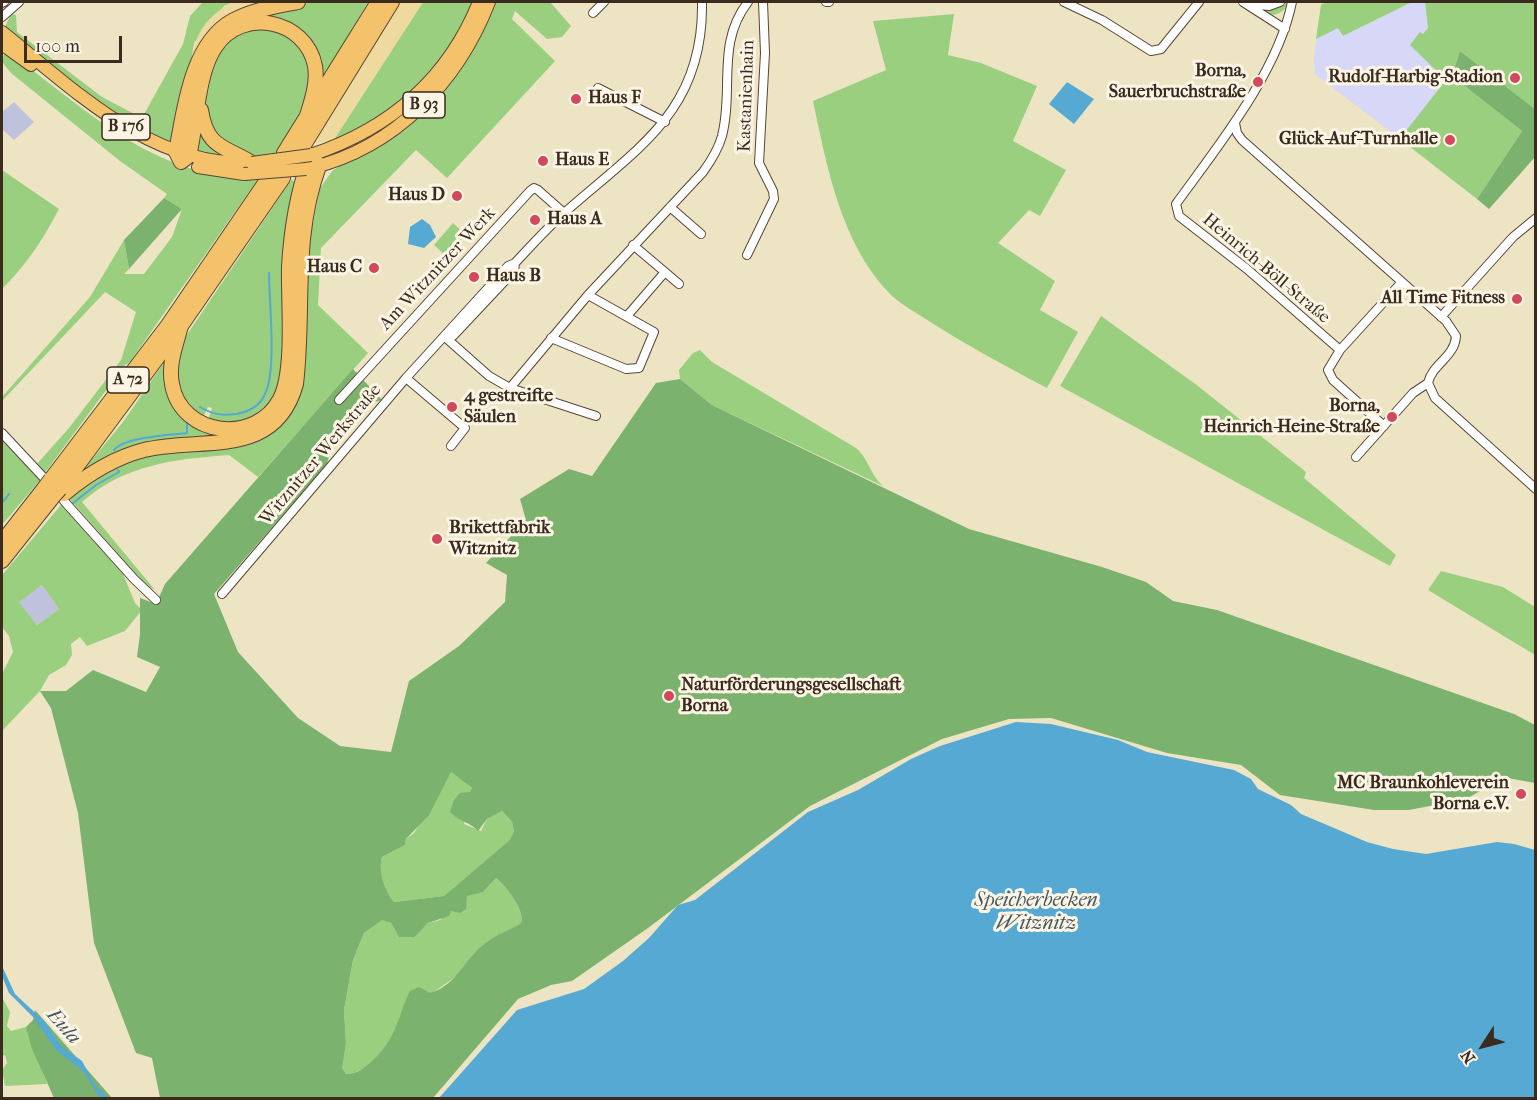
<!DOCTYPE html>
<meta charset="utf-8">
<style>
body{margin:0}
#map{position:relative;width:1537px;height:1100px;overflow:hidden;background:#ede4c4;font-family:"IM FELL French Canon",serif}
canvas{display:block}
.frame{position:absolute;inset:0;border:3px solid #3b2a1e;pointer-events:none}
.north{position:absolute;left:1453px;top:1016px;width:60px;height:60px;-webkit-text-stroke:4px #fcf5e5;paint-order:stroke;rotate:234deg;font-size:16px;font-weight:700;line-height:24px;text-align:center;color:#3b2a1e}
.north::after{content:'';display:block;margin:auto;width:21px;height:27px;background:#3b2a1e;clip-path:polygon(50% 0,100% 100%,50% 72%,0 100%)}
.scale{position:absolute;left:24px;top:36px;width:98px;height:27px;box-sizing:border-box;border:3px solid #3b2a1e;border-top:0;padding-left:8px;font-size:18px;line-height:21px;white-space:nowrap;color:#3b2a1e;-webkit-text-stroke:4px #fcf5e5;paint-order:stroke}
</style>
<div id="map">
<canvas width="1537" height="1100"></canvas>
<div class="frame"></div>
<div class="north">N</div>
<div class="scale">100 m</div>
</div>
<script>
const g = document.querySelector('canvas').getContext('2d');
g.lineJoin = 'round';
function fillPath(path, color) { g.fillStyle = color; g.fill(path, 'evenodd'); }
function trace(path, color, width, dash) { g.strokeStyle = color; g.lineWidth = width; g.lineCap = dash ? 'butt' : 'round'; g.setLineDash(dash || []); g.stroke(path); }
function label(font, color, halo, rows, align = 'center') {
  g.font = font + ' "IM FELL French Canon",serif'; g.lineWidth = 6; g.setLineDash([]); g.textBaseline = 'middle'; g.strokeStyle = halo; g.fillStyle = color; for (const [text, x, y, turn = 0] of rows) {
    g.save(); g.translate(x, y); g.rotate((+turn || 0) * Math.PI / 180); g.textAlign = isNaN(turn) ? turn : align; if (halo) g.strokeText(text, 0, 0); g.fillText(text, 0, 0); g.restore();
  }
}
const built = new Path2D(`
 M1326,2L1343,36L1412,2H1425L1428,28L1423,34L1420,32L1430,63L1446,80L1404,134L1396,136L1315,74L1314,56L1321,5Z`);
const industrial = new Path2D(`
 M14,102L34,122L14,140L2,129V112Z
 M42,585L59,609L37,625L18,602Z`);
const green = new Path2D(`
 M203,2H233L224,6L194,43L188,84L171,141L166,143L116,118L6,31L5,27L11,14L16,15L17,32L102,97L142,118L183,44L190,16Z
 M312,2H368L321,82L311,46L257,15Z
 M423,2H474C442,74 403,107 333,141Z
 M494,2H550L571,26L562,37L547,39L515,11L512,19L555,61L447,178L416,150L321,248L318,305L368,353L258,477L229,455C174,459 124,465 82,502L155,590L145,585L68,497L96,475L133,458L272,431L320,188L333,170L399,134L437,98Z
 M1287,2L1285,9C1275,17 1270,16 1260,9Z
 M1325,2H1412L1343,36L1338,28L1316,39L1321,5Z
 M1425,2H1535V109L1460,51L1452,76L1522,131L1477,199L1396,136L1405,132L1446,80L1410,45L1420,32L1423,34L1428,28Z
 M954,14L948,55L981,63L1037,86L1013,141L1066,170L1040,216L1029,210L998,243L1055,281L1040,310L1078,332L1047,388C1005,366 963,343 924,318C913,311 899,303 890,294C841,244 827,167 813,101L886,70L873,21Z
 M263,25L297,41L313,70L303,109L274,156L256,157L231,150L215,137L203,106L211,64L231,35Z
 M5,50C88,109 149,177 258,179L130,362L124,366L44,474L36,465L69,428L121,360L136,312L105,292L2,401V397L90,297L124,240L129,269L124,274H144L172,237L182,209L164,198L167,194L120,161L11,73L2,62Z
 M199,121L230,158L194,154Z
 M2,170L59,209C43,240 26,265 2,289Z
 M292,179L295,184L282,382L273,404L241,425L208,420L212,408L208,407L202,420L176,392L178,348Z
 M453,223L466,235L447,257L434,245Z
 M1101,316L1198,386L1306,472L1304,478L1396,555L1390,566L1060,386Z
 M700,350L712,362L856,448C869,459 870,475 883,486L712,405L680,379L679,370L693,353Z
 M165,361L185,416L252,429L295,368L256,431L172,442L81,473L123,422Z
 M2,440L40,480L2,525Z
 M61,505L123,574L135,603L142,610L125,631L87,646L80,637L71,644L72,655L66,665L49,675L40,691L2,731V674L13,652L9,636L2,627V575ZM42,585L59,609L37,625L19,602Z
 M1441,571L1503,587L1535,607V655L1428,590Z
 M451,772L472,788L464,824L481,831L487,819L502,811L512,822L514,830L511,840L444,896L394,902C385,891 378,871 382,857L405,845L406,839L414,833Z
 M496,878C505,885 526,911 521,923L487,942L457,976L400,1015C397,1040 372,1073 346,1074L341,1069L346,1043L344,1010L353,960L364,933L382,919L391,923L399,937H415L428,923L440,920L467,895L483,892Z
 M2,997L10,1012L7,1026L11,1031L26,1027L47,1084L5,1086L2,1070L7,1063L5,1055L2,1056Z`);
const forest = new Path2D(`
 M1460,51L1535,109V157L1489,209L1477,199L1522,131L1452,76Z
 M164,198L182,209L129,269L124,240Z
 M353,369L382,400L360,406L334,437L327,464L214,594L238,652L298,718L340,746L391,752L409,681L459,646L505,602L507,575L486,563L526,520L520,499L569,469L592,476L656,383L680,379L712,405L969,529L1102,567L1146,582L1173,601L1217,610L1514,714L1535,725V783L1491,775L1482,790L1466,799L1409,810H1374L1280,795L1241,765L1167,753L1051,718L1009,719L942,739L810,806L648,928L572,981L551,985L518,999L433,1098H160L152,1058L136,1053L94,943L78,813L51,708L40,691H66L93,670L146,692L160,667L137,657L140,634V598L156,604L165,584ZM451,772L472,788L470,792L460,793L454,800L450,812C458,821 472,823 478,831L487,819L502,811L512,822L514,831L510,840L444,896L394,902C385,891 378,871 382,857L405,845L406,839L429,815ZM496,878C505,885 526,911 521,923C510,930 497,934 487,942C465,957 458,985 430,993L419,987L410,991C396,1020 397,1039 371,1062C363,1069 357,1074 346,1074L342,1068L346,1043L344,1010L353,960L364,933L382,920L391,923L399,937H415L428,923L449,916L451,911L460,913L466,909L467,896L483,892Z
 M35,1010L112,1098H54L32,1049L26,1027L33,1020Z`);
const sand = new Path2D(`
 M233,2H275L193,56C196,29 211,14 233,2Z
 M401,2H423L333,141L315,143Z`);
const water = new Path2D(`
 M1067,82L1094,99L1074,124L1049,104Z
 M422,219L430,225L436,237L424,248L408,244L410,227Z
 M1016,722L1051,724L1118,740L1147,752L1234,770L1251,779L1258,789L1291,805L1301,814L1367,842L1393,849L1426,854L1497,842L1514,844L1535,850V1098H439L517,1010L584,989L623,961L649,938L678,905L695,900L808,812L858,790L911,759L940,746Z
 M2,966L15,994L45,1022L61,1046L82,1061L95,1085L109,1098H100L83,1071L56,1050L34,1018L9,993L2,976Z`);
const stream = new Path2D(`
 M200,407C212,414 222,416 236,414C248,412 260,406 265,394C277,370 269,301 269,273
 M114,450C125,437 170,435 187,433V423
 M2,503L9,494
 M73,503L96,485L119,472L118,470`);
const minor = new Path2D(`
 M826,2H829
 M1064,2L1102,20L1151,51L1161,49L1199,2
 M1243,2L1285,29
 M1292,2C1278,72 1218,146 1176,204L1179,216L1247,269L1340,350
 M2,3L4,2
 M1249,4L1269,6L1280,2
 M593,13L604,2
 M2,17L19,2
 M598,88L665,122
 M1235,123L1237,133L1242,140L1446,321L1456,336C1455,357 1432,364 1428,383L1413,393L1356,457
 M670,207L701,234
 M633,245L679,284
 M747,255L774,199L773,191L759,163L765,53L763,2
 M627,316L665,272
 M1441,317L1513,237L1536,218
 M445,337L489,376L510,388L588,295L703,172C711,161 718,150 722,136C734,89 716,43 748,2
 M445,337L453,336L514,271L515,263
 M551,338L626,369L639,368L654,332L588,295
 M406,378L465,428L451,446
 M1428,383L1435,398L1536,489
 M510,388L596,416
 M339,400L530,191L534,188L538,190L564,213
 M1384,426L1333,380L1328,370L1340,350L1401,283
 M2,433L44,478
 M64,501L134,579L156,600
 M222,594L406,378L508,266L515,263C531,246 546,229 563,214C636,149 704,112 702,2`);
const primary = new Path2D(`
 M2,32C76,91 151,167 252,163
 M2,44L31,65
 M311,155C389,129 448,79 479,2
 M198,167L244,174
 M311,168C396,147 458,82 489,2`);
const motorway = new Path2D(`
 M298,2C276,6 252,10 232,21C191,44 184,110 176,152L181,162L189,156C197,124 197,73 216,46C242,7 306,19 315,66C318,84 311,102 306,119
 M201,110C207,149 225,146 252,163
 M284,153L378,2
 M299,153L392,2
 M181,326C176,345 168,364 172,384C181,437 256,445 280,399C295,370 288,302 289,267C291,231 297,194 309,160
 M51,479L168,325L267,180
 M60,489L181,326L283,178
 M64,494C88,474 113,458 144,450C203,436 275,460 296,384C305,308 292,241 319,166L311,155
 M2,542L45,487
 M2,561L53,497`);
const primaryBridge = new Path2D(`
 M252,163L311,155
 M244,174L306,169`);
const motorwayBridge = new Path2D(`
 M45,487L51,479
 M53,497L60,489`);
const markers = [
 [1515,78,6,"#d1495b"],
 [1258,82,6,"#d1495b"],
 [576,99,6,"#d1495b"],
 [1450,140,6,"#d1495b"],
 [543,161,6,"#d1495b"],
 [457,196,6,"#d1495b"],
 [535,220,6,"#d1495b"],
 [374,268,6,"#d1495b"],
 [474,277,6,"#d1495b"],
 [1517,299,6,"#d1495b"],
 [452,407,6,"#d1495b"],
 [1392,417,6,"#d1495b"],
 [437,539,6,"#d1495b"],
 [669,696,6,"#d1495b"],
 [1521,794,6,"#d1495b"]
];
const shields = [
 [424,105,42],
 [126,127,48],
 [128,380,42]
];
const shieldNames = [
 ["B 93",424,105],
 ["B 176",126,127],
 ["A 72",128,380]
];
const poiNames = [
 ["Borna,",1246,72],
 ["Sauerbruchstraße",1246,93],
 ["Rudolf-Harbig-Stadion",1503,78],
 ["Haus F",588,99,"left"],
 ["Glück-Auf-Turnhalle",1438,140],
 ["Haus E",555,161,"left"],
 ["Haus D",445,196],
 ["Haus A",547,220,"left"],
 ["Haus C",362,268],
 ["Haus B",486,277,"left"],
 ["All Time Fitness",1505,299],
 ["4 gestreifte",464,397,"left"],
 ["Säulen",464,418,"left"],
 ["Borna,",1380,407],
 ["Heinrich-Heine-Straße",1380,428],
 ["Brikettfabrik",449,529,"left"],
 ["Witznitz",449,550,"left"],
 ["Naturförderungsgesellschaft",681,686,"left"],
 ["Borna",681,707,"left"],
 ["MC Braunkohleverein",1509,784],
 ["Borna e.V.",1509,805]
];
const streetNames = [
 ["Kastanienhain",747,96,-88],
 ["Am Witznitzer Werk",438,269,-47],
 ["Heinrich-Böll-Straße",1266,269,40],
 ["Witznitzer Werkstraße",321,455,-50]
];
const waterNames = [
 ["Speicherbecken",1036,901],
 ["Witznitz",1036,924],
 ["Eula",63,1027,49]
];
fillPath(built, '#d7d7f8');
fillPath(industrial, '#bfc2dd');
fillPath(green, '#9acf80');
fillPath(forest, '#7bb26e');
fillPath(sand, '#eeda9e');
fillPath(water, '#56a9d2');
trace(stream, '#56a9d2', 2);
trace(minor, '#564637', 10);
trace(primary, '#564637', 14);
trace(motorway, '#564637', 16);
trace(minor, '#fff', 8);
trace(primary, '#f4c26a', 12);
trace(motorway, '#f4c26a', 14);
trace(primaryBridge, '#564637', 14, []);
trace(motorwayBridge, '#564637', 16, []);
trace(primaryBridge, '#f4c26a', 12);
trace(motorwayBridge, '#f4c26a', 14);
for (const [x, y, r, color] of markers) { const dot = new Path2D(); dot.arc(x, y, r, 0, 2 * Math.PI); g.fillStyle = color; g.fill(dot); trace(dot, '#fcf5e5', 2); }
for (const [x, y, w] of shields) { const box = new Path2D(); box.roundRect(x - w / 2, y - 13, w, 26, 4.5); g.fillStyle = '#fcf5e5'; g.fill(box); trace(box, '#3b2a1e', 1.5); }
label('bold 16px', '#3b2a1e', null, shieldNames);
label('bold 18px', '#3b2a1e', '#fcf5e5', poiNames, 'right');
label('18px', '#3b2a1e', '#fcf5e5', streetNames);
label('italic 20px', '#44565d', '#fcf5e5', waterNames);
</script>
